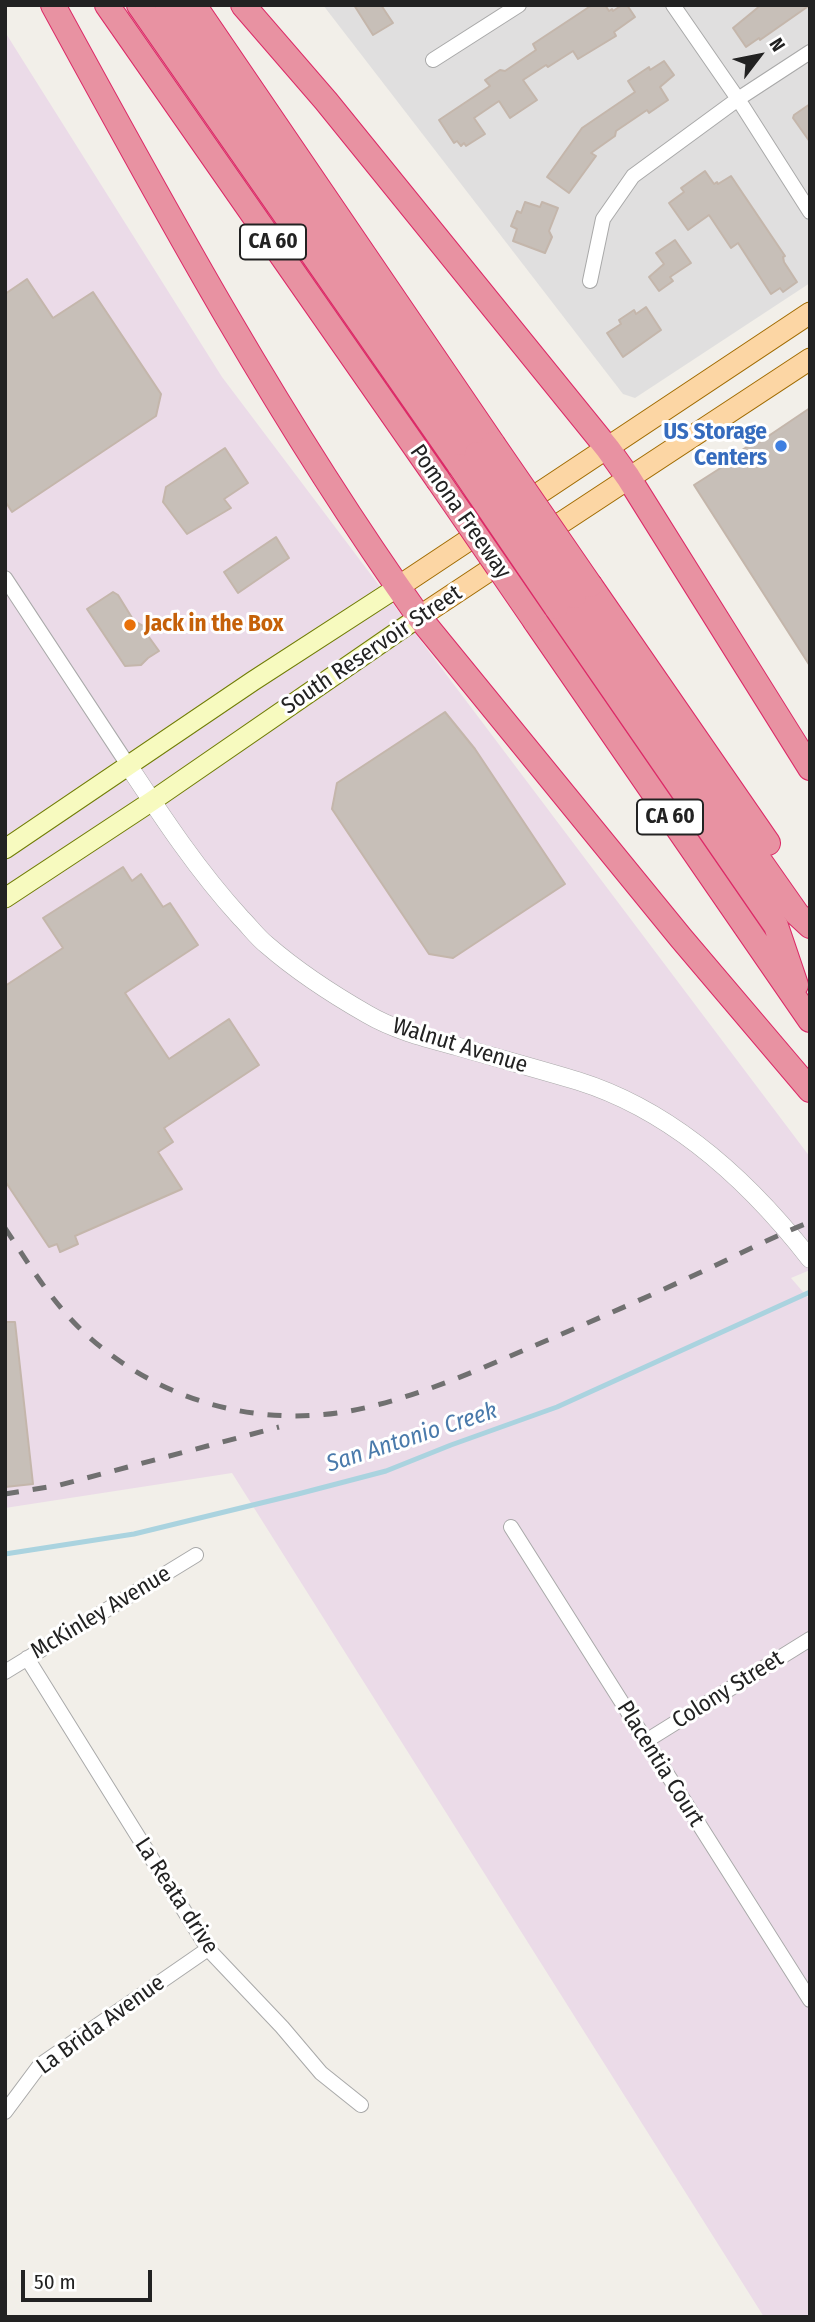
<!DOCTYPE html>
<style>
body{margin:0}
#map{position:relative;width:815px;height:2322px;overflow:hidden;background:#f2efe9;font-family:"Fira Sans Condensed",sans-serif}
canvas{display:block}
.frame{position:absolute;inset:0;border:7px solid #222;pointer-events:none}
.north{position:absolute;left:724px;top:21px;width:70px;height:70px;-webkit-text-stroke:5px #fff;paint-order:stroke;rotate:58deg;font-size:19px;font-weight:700;line-height:28px;text-align:center;color:#222}
.north::after{content:'';display:block;margin:auto;width:24px;height:32px;background:#222;clip-path:polygon(50% 0,100% 100%,50% 72%,0 100%)}
.scale{position:absolute;left:21px;top:2270px;width:131px;height:32px;box-sizing:border-box;border:4px solid #222;border-top:0;padding-left:9px;font-size:21px;line-height:24px;white-space:nowrap;color:#222;-webkit-text-stroke:5px #fff;paint-order:stroke}
</style>
<div id="map">
<canvas width="815" height="2322"></canvas>
<div class="frame"></div>
<div class="north">N</div>
<div class="scale">50 m</div>
</div>
<script>
const g = document.querySelector('canvas').getContext('2d');
g.lineJoin = 'round';
function fillPath(path, color) { g.fillStyle = color; g.fill(path, 'evenodd'); }
function trace(path, color, width, dash) { g.strokeStyle = color; g.lineWidth = width; g.lineCap = dash ? 'butt' : 'round'; g.setLineDash(dash || []); g.stroke(path); }
function label(font, color, halo, rows, align = 'center') {
  g.font = font + ' "Fira Sans Condensed",sans-serif'; g.lineWidth = 6; g.setLineDash([]); g.textBaseline = 'middle'; g.strokeStyle = halo; g.fillStyle = color; for (const [text, x, y, turn = 0] of rows) {
    g.save(); g.translate(x, y); g.rotate((+turn || 0) * Math.PI / 180); g.textAlign = isNaN(turn) ? turn : align; if (halo) g.strokeText(text, 0, 0); g.fillText(text, 0, 0); g.restore();
  }
}
const residential = new Path2D(`
 M323,5H810V283L635,398L623,394Z`);
const industrial = new Path2D(`
 M5,32L222,377L810,1157V1270L791,1278L810,1300V2317H764L232,1473L5,1508Z`);
const stream = new Path2D(`
 M5,1554L134,1534L298,1494L386,1471L451,1445L557,1407L810,1292`);
const building = new Path2D(`
 M354,5H381L393,23L373,35Z
 M592,5H605L609,11L612,9L613,11L622,5H627L635,17L614,32L616,36L578,59L573,51L548,67L546,65L523,80L537,100L510,118L499,101L474,118L485,134L466,146L464,143L461,146L457,141L454,143L439,120L490,86L485,80L500,70L505,71L536,50L533,44Z
 M761,5H810L760,40L759,38L746,47L733,28Z
 M664,61L674,75L660,87L668,100L649,113L647,110L616,131L615,136L591,153L596,156L569,193L547,177L582,128L635,92L628,81L649,67L650,70Z
 M810,104V142L793,118L794,115Z
 M705,171L714,184L717,182L718,184L731,176L785,256L783,257L784,262L797,282L783,292L780,288L771,294L738,243L731,248L709,215L688,230L669,203L684,192L681,188Z
 M525,202L540,207L542,202L558,208L549,231L552,237L545,253L513,241L517,229L511,226L517,211L521,213Z
 M675,240L691,263L670,277L673,281L659,291L649,277L664,264L656,253Z
 M27,279L53,318L93,292L161,394L156,416L12,512L5,501V294Z
 M646,307L661,330L623,357L607,333L621,324L619,320L634,310L636,314Z
 M810,408V666L694,485L744,453L742,450L756,441L758,443Z
 M225,448L248,483L224,499L231,508L187,534L163,502L166,487Z
 M276,537L289,558L238,593L224,572Z
 M113,592L118,595L134,621L145,627L146,633L159,651L148,658L141,665L125,666L87,609Z
 M445,712L475,749L565,884L453,958L429,954L332,809L337,783Z
 M123,867L132,881L141,874L163,907L170,903L198,945L125,993L169,1059L229,1019L259,1065L164,1128L173,1142L158,1152L182,1189L75,1236L78,1244L60,1252L57,1244L49,1247L5,1181V986L63,948L43,918Z
 M5,1322H15L33,1484L5,1487Z`);
const minor = new Path2D(`
 M673,5L738,99L810,212
 M433,60L519,5
 M590,281L603,219L633,176L738,99L810,52
 M5,578L128,765
 M511,1527L810,2000
 M27,1658L208,1949L282,2027L321,2073L361,2105
 M5,1672L196,1555
 M646,1741L810,1639
 M5,2112L40,2065L208,1949`);
const tertiary = new Path2D(`
 M128,765C163,818 198,871 241,918C250,927 257,937 267,945C297,971 332,994 367,1014C394,1030 426,1038 456,1046C497,1058 538,1069 578,1081C674,1111 750,1182 810,1259`);
const secondary = new Path2D(`
 M5,849L253,681L398,587
 M5,898L152,801L419,617`);
const primary = new Path2D(`
 M538,538L810,359
 M398,587L810,313
 M419,617L511,556`);
const motorway = new Path2D(`
 M53,5C167,214 281,423 419,617L681,938L810,1090
 M107,5L438,480
 M139,5L460,466
 M167,5L477,454
 M194,5L493,444
 M243,5L326,101L608,449L628,477L810,768
 M590,585L768,843
 M574,596L797,914L810,926
 M556,607L776,926L796,985
 M535,621L810,1020`);
const rail = new Path2D(`
 M5,1228C30,1266 54,1306 89,1337C160,1400 255,1428 350,1411C412,1399 471,1373 529,1348C586,1324 643,1299 699,1273C736,1256 772,1237 810,1222
 M5,1494L60,1485L279,1427`);
const motorwayBridge = new Path2D(`
 M493,444L590,585
 M477,454L574,596
 M460,466L556,607
 M438,480L535,621`);
const markers = [
 [781,446,7,"#3f7fe0"],
 [130,625,7,"#e8710a"]
];
const shields = [
 [273,242,66],
 [670,817,66]
];
const shieldNames = [
 ["CA 60",273,242],
 ["CA 60",670,817]
];
const shopNames = [
 ["US Storage",767,433],
 ["Centers",767,459]
];
const streetNames = [
 ["Pomona Freeway",460,512,55],
 ["South Reservoir Street",372,650,-34],
 ["Walnut Avenue",460,1046,17],
 ["McKinley Avenue",101,1613,-31],
 ["Colony Street",728,1690,-32],
 ["Placentia Court",660,1764,58],
 ["La Reata drive",176,1896,57],
 ["La Brida Avenue",101,2025,-36]
];
const foodNames = [
 ["Jack in the Box",144,625]
];
const waterNames = [
 ["San Antonio Creek",412,1438,-18]
];
fillPath(residential, '#e0dfdf');
fillPath(industrial, '#ebdbe8');
trace(stream, '#aad3df', 5);
fillPath(building, '#c7bfb8');
trace(building, '#c4b6ab', 2);
trace(minor, '#a9a9a9', 16);
trace(tertiary, '#a9a9a9', 19);
trace(secondary, '#707d05', 21);
trace(primary, '#a06b00', 23);
trace(motorway, '#dc2a67', 26);
trace(minor, '#fff', 14);
trace(tertiary, '#fff', 18);
trace(secondary, '#f7fabf', 19);
trace(primary, '#fcd6a4', 21);
trace(motorway, '#e892a2', 24);
trace(rail, '#707070', 5, [14, 14]);
trace(motorwayBridge, '#dc2a67', 26, []);
trace(motorwayBridge, '#e892a2', 24);
for (const [x, y, r, color] of markers) { const dot = new Path2D(); dot.arc(x, y, r, 0, 2 * Math.PI); g.fillStyle = color; g.fill(dot); trace(dot, '#fff', 2.5); }
for (const [x, y, w] of shields) { const box = new Path2D(); box.roundRect(x - w / 2, y - 17.5, w, 35, 5); g.fillStyle = '#fff'; g.fill(box); trace(box, '#222', 2); }
label('bold 21px', '#222', null, shieldNames);
label('bold 23px', '#366cbe', '#fff', shopNames, 'right');
label('23px', '#222', '#fff', streetNames);
label('bold 23px', '#c56008', '#fff', foodNames, 'left');
label('italic 24px', '#4a7aab', '#fff', waterNames);
</script>
